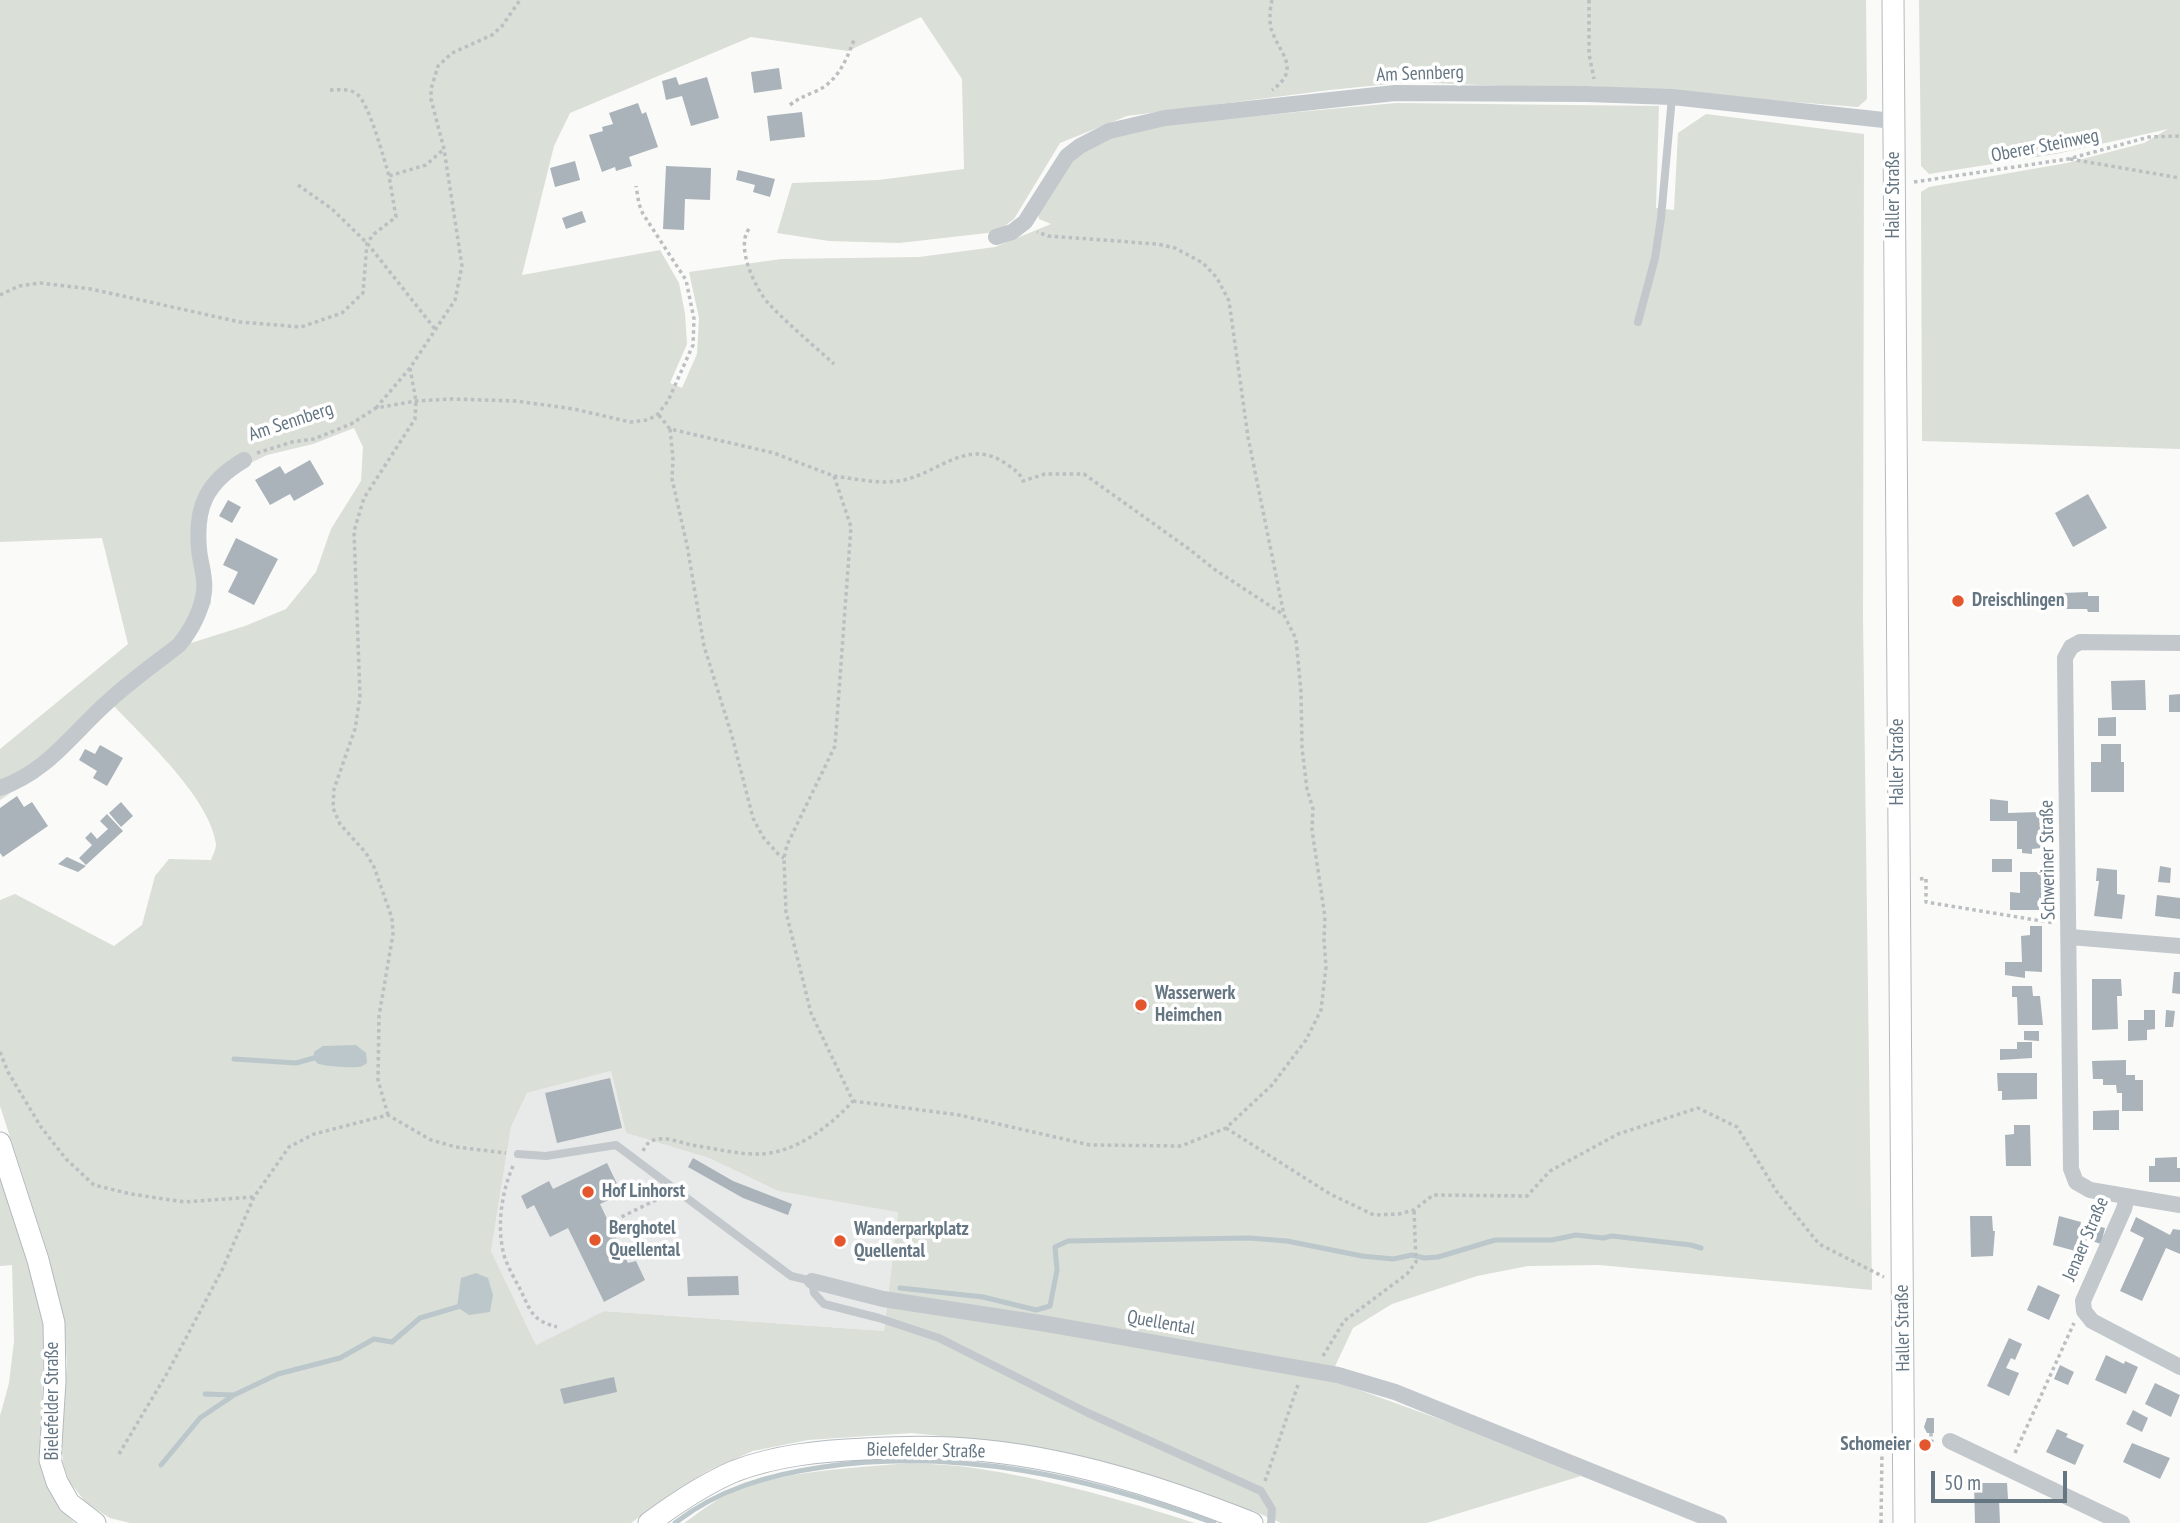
<!DOCTYPE html>
<meta charset="utf-8">
<style>
body{margin:0}
#map{position:relative;width:2180px;height:1523px;overflow:hidden;background:#fafaf8;font-family:"PT Sans Narrow",sans-serif}
canvas{display:block}
.scale{position:absolute;left:1931px;top:1471px;width:136px;height:32px;box-sizing:border-box;border:4px solid #657683;border-top:0;padding-left:9px;font-size:21px;line-height:24px;white-space:nowrap;color:#657683;-webkit-text-stroke:5px #fff;paint-order:stroke}
</style>
<div id="map">
<canvas width="2180" height="1523"></canvas>
<div class="scale">50 m</div>
</div>
<script>
const g = document.querySelector('canvas').getContext('2d');
g.lineJoin = 'round';
function fillPath(path, color) { g.fillStyle = color; g.fill(path, 'evenodd'); }
function trace(path, color, width, dash) { g.strokeStyle = color; g.lineWidth = width; g.lineCap = dash ? 'butt' : 'round'; g.setLineDash(dash || []); g.stroke(path); }
function label(font, color, halo, rows, align = 'center') {
  g.font = font + ' "PT Sans Narrow",sans-serif'; g.lineWidth = 7; g.setLineDash([]); g.textBaseline = 'middle'; g.strokeStyle = halo; g.fillStyle = color; for (const [text, x, y, turn = 0] of rows) {
    g.save(); g.translate(x, y); g.rotate((+turn || 0) * Math.PI / 180); g.textAlign = isNaN(turn) ? turn : align; if (halo) g.strokeText(text, 0, 0); g.fillText(text, 0, 0); g.restore();
  }
}
const built = new Path2D(`
 M611,1071L626,1133L709,1158L778,1191L898,1211L884,1331L604,1311L536,1345L491,1251L511,1127L527,1093Z`);
const green = new Path2D(`
 M0,0H1866L1867,99L1858,107L1589,86L1526,87L1409,82L1330,90L1127,116L1060,143L1014,219L996,232L899,243L829,241L777,233L792,183L878,180L964,169L962,79L921,17L848,51L751,37L570,113L554,146L522,275L660,250L679,283L685,314L687,344L670,383L682,388L697,354L699,318L689,272L781,259L919,257L995,247L1051,224L1039,219L1038,212L1072,159L1109,138L1146,126L1396,103L1659,106L1656,208L1674,210L1678,133L1706,114L1864,134L1863,619L1872,1290L1599,1265L1528,1266L1477,1276L1392,1304L1353,1328L1329,1379L1511,1445L1581,1476L1427,1523H1281L1256,1512L1137,1473L1025,1445L912,1433L808,1440L753,1451L709,1470L672,1493L631,1523H130L110,1518L86,1503L69,1481L63,1463L61,1441L67,1363L64,1324L48,1254L0,1106V900L15,894L114,946L142,925L155,876L169,859L211,860C213,854 216,850 216,844C210,798 144,738 112,704L30,780L0,800V749L128,644L102,538L0,542ZM354,428L363,447L361,481L331,529L316,572L286,609L245,626L191,643L211,603V573L206,552L204,519L213,495L238,469L267,455L313,444ZM611,1071L626,1133L709,1158L778,1191L898,1212L884,1331L604,1311L536,1345L491,1251L511,1127L527,1093Z
 M1919,0H2180V449L1922,441L1921,192L1929,187L2067,163L2144,143L2168,129L2056,154L1929,174L1921,166Z
 M0,1174L31,1264L44,1326L41,1456L61,1509L75,1523H0V1416L9,1383L14,1341L12,1265L0,1266Z
 M909,1463C931,1464 953,1465 974,1468C1049,1479 1123,1500 1195,1523H684C701,1511 719,1497 739,1489C791,1470 854,1468 909,1463Z`);
const water = new Path2D(`
 M356,1045L366,1053L367,1063C362,1066 362,1067 357,1067C350,1068 320,1066 317,1063C313,1059 314,1057 314,1052L323,1046Z
 M476,1273L488,1278L493,1295L490,1312L469,1315L457,1307L461,1278Z`);
const stream = new Path2D(`
 M234,1059L296,1063L314,1058
 M900,1288L983,1297L1036,1310L1050,1306L1057,1270L1055,1247L1068,1241L1249,1238L1287,1241L1362,1256L1393,1259L1412,1255L1424,1258L1438,1257L1495,1240H1552L1576,1235L1603,1238L1612,1236L1691,1245L1701,1248
 M205,1394L234,1395
 M161,1465L200,1418L234,1395L278,1374L340,1358L374,1339L392,1342L420,1318L464,1305
 M675,1523C719,1489 768,1475 823,1467C956,1447 1089,1477 1214,1523`);
const building = new Path2D(`
 M779,68L782,89L754,93L751,72Z
 M676,77L679,85L707,77L719,118L691,126L682,96L666,100L662,81Z
 M638,103L642,114L646,112L658,147L629,157L632,166L616,171L615,167L602,172L589,135L603,131L602,127L613,124L609,113Z
 M802,112L805,137L770,141L767,116Z
 M575,161L580,180L555,187L550,168Z
 M666,166L711,168L710,200L685,199L684,230L663,229Z
 M738,170L775,179L770,197L753,192L755,185L736,180Z
 M582,211L586,222L566,229L562,218Z
 M310,460L324,484L294,501L290,494L270,505L255,480L280,466L285,474Z
 M2088,494L2107,528L2073,547L2055,513Z
 M228,500L241,507L232,523L219,516Z
 M236,538L278,559L254,605L228,592L238,572L223,565Z
 M2088,592V596H2099V612H2088L2087,609H2063L2062,593Z
 M2145,680L2146,710H2112L2111,681Z
 M2180,694V712H2169V695Z
 M2116,717V736H2098V718Z
 M2101,744H2121V762H2124V792H2091V762H2101Z
 M100,745L123,758L107,786L93,778L97,771L79,760L85,749L95,754Z
 M17,796L24,807L32,802L48,826L3,857L0,853V808Z
 M1990,799L2008,801V813L2039,812L2041,848L2032,849V854L2022,853V849H2017V821H1990Z
 M121,802L133,816L121,827L109,813Z
 M107,814L123,831L86,865L79,858L92,845L85,838L91,832L97,839L108,829L100,821Z
 M67,857L84,865L86,866L78,872L58,864Z
 M1992,859H2012V872H1992Z
 M2160,866L2171,868L2170,883L2158,882Z
 M2097,868L2117,870V894L2125,895L2122,919L2094,916L2099,881H2096Z
 M2020,872H2042V898H2039V910H2010V892L2020,893Z
 M2157,895L2180,898V919L2155,916Z
 M2030,926H2042V972L2025,971V978L2005,975V962H2022L2021,936L2030,935Z
 M2174,972H2180V994L2172,993Z
 M2092,979H2121L2122,996H2117L2118,1029L2092,1030Z
 M2012,986H2032L2033,996H2040L2043,1025H2018L2017,997H2012Z
 M1144,996L1150,1007L1138,1014L1132,1003Z
 M2144,1010H2155V1029L2147,1030V1040L2128,1041V1020H2144Z
 M2166,1010L2175,1011L2173,1027H2165Z
 M2024,1031H2039V1041L2024,1040Z
 M2017,1042H2032V1058L2000,1060V1049H2017Z
 M2126,1060V1075H2135V1080H2143V1111H2122V1093H2117L2116,1085H2103V1079H2093L2092,1061Z
 M1997,1073H2037V1099L2002,1100V1091H1998Z
 M610,1078L622,1128L557,1143L545,1093Z
 M2119,1110V1130H2093V1111Z
 M2014,1125H2030L2031,1166H2006L2005,1135L2014,1134Z
 M2177,1157V1168H2180V1182H2149V1166H2155V1158Z
 M693,1158L733,1181L792,1204L788,1215L743,1198L688,1167Z
 M607,1163L622,1194L600,1204L628,1263L636,1261L645,1280L604,1302L568,1228L550,1237L534,1205L527,1209L521,1196L549,1181L553,1189Z
 M1970,1216H1992L1993,1231H1995L1993,1256L1971,1257Z
 M2059,1216L2081,1222L2078,1236L2087,1238L2083,1253L2053,1245Z
 M2136,1217L2170,1235L2173,1229L2180,1230V1254L2166,1248L2142,1301L2120,1291L2144,1238L2130,1231Z
 M2090,1224L2105,1228L2101,1244L2086,1239Z
 M738,1276L739,1295L688,1296L687,1277Z
 M2038,1285L2060,1295L2049,1320L2027,1310Z
 M2009,1338L2022,1344L2015,1360L2011,1358L2006,1368L2019,1373L2009,1396L1987,1386Z
 M2106,1355L2124,1364L2125,1361L2138,1367L2126,1394L2095,1380Z
 M2060,1365L2074,1372L2068,1385L2054,1379Z
 M614,1377L617,1392L564,1404L560,1389Z
 M2155,1383L2180,1395L2171,1417L2145,1404Z
 M2133,1410L2148,1418L2142,1432L2126,1424Z
 M1927,1418H1934V1433H1927L1924,1427Z
 M2057,1429L2068,1434L2066,1437L2084,1445L2075,1465L2046,1452Z
 M2132,1443L2170,1458L2160,1479L2123,1462Z
 M1974,1483H2007L2008,1499H1999L2000,1523H1975Z`);
const path = new Path2D(`
 M1272,0C1270,9 1269,19 1271,28C1278,53 1303,68 1272,90
 M1589,0V54L1594,79
 M330,90C339,90 349,88 357,94C369,103 384,159 389,176
 M790,105C799,98 805,96 814,92C837,83 846,61 854,40
 M2070,159L2180,178
 M1914,182L2068,159L2149,137L2180,136
 M298,185L332,209L367,243L435,329
 M749,229C735,247 756,290 769,304C789,325 812,344 834,364
 M0,295L19,286L40,283L91,289L240,322L301,327L342,313L363,293L367,243L374,234L396,217L389,176L426,165L444,149
 M376,408L410,368L455,300L462,266L444,149L431,99V89L438,66L452,53L492,35L502,26L520,0
 M670,429L673,459L672,479L687,545L704,646L732,736L753,818L763,837L779,855L784,858
 M257,453L292,442L314,439L351,424L376,408L416,401L452,399L516,401L574,409L630,422L648,420L658,414L668,401L693,345L694,319L686,280L643,214L639,204L636,186
 M834,476C857,479 881,485 904,480C939,472 968,438 1005,463C1013,469 1020,472 1023,481L1045,474H1084L1189,549L1214,569L1284,615
 M1920,879L1926,878V902L2054,923
 M0,1052L8,1072L41,1127L66,1159L94,1185L131,1194L185,1202L254,1197
 M853,1101L959,1115L1090,1145L1181,1146L1226,1128L1272,1085L1306,1040L1321,1010L1326,967L1324,939L1325,917L1312,830L1313,809L1307,789L1302,748L1301,692L1296,639L1284,615L1248,437L1229,301L1217,278L1203,263L1175,248L1157,244L1048,236L1037,232
 M388,1115L378,1080L379,1016L393,934L392,918L374,867L366,853L340,824L333,808L334,789L355,729L360,697L354,531L364,498L415,419L416,401L410,368
 M1226,1128L1330,1194L1374,1215L1399,1214L1414,1210L1433,1195L1527,1196L1550,1171L1618,1134L1698,1108L1737,1127L1777,1192L1819,1244L1884,1277
 M643,1151C645,1146 648,1142 654,1140C666,1136 679,1142 691,1145C713,1148 739,1155 761,1154C797,1152 830,1126 853,1101L811,1013L786,912L784,858L787,845L835,746L851,527L834,476L774,453L670,429L658,414
 M513,1166C502,1191 497,1224 503,1251C506,1265 515,1279 521,1291C531,1312 533,1321 557,1327
 M609,1223L664,1196
 M1323,1356L1344,1321L1407,1274L1416,1262L1414,1210
 M1931,1433V1441L1935,1442
 M2015,1453L2074,1323
 M119,1454L169,1370L222,1270L254,1197L289,1147L314,1134L388,1115L431,1140L456,1147L506,1153
 M1265,1481L1299,1382
 M1881,1523L1882,1452`);
const lane = new Path2D(`
 M1638,322L1655,258L1661,218L1672,97
 M518,1154L546,1156L616,1145L791,1276L812,1281L814,1293L824,1304L879,1318L939,1338L1088,1413L1261,1491L1272,1509L1271,1523`);
const street = new Path2D(`
 M996,237L1012,232L1025,222L1067,156L1080,146L1109,131L1165,118L1395,93L1587,94L1672,97L1893,121
 M2180,643L2080,642L2071,647L2065,658L2071,1169L2076,1182L2090,1190L2180,1205
 M0,788C49,771 73,732 110,700C132,680 156,663 179,645C192,629 201,612 204,592C206,577 200,563 199,549C195,506 207,482 244,460
 M2070,937L2180,946
 M2127,1197L2124,1209L2083,1301L2084,1311L2092,1321L2180,1367
 M812,1281L883,1299L1047,1324L1338,1375L1395,1392L1719,1523
 M1950,1441L2122,1523`);
const secondary = new Path2D(`
 M1893,0L1904,1523
 M0,1143L38,1260L54,1323L55,1381L50,1460L57,1482L69,1503L95,1523
 M649,1523C676,1503 704,1484 735,1471C777,1455 821,1451 865,1449C899,1447 932,1446 966,1449C1064,1456 1161,1487 1252,1523`);
const markers = [
 [1958,601,7,"#e4572e"],
 [1141,1005,7,"#e4572e"],
 [588,1192,7,"#e4572e"],
 [595,1240,7,"#e4572e"],
 [840,1241,7,"#e4572e"],
 [1925,1445,7,"#e4572e"]
];
const streetNames = [
 ["Am Sennberg",1420,74,-2],
 ["Oberer Steinweg",2045,146,-11],
 ["Haller Straße",1894,195,-90],
 ["Am Sennberg",291,422,-18],
 ["Haller Straße",1898,762,-90],
 ["Schweriner Straße",2048,860,-91],
 ["Jenaer Straße",2086,1239,-67],
 ["Quellental",1161,1323,10],
 ["Haller Straße",1903,1328,-91],
 ["Bielefelder Straße",53,1401,-90],
 ["Bielefelder Straße",926,1451,1]
];
const poiNames = [
 ["Dreischlingen",1972,601],
 ["Wasserwerk",1155,994],
 ["Heimchen",1155,1016],
 ["Hof Linhorst",602,1192],
 ["Berghotel",609,1229],
 ["Quellental",609,1251],
 ["Wanderparkplatz",854,1230],
 ["Quellental",854,1252],
 ["Schomeier",1911,1445,"right"]
];
fillPath(built, '#e8e9e9');
fillPath(green, '#dadfd7');
fillPath(water, '#bbc7cb');
trace(stream, '#bbc7cb', 5);
fillPath(building, '#aab3b9');
trace(secondary, '#b3babf', 23);
trace(path, '#bbbfc2', 3.5, [3.5, 3.5]);
trace(lane, '#c3c8cc', 8);
trace(street, '#c3c8cc', 16);
trace(secondary, '#fff', 21);
for (const [x, y, r, color] of markers) { const dot = new Path2D(); dot.arc(x, y, r, 0, 2 * Math.PI); g.fillStyle = color; g.fill(dot); trace(dot, '#fff', 2.5); }
label('19px', '#657683', '#fff', streetNames);
label('bold 19px', '#657683', '#fff', poiNames, 'left');
</script>
